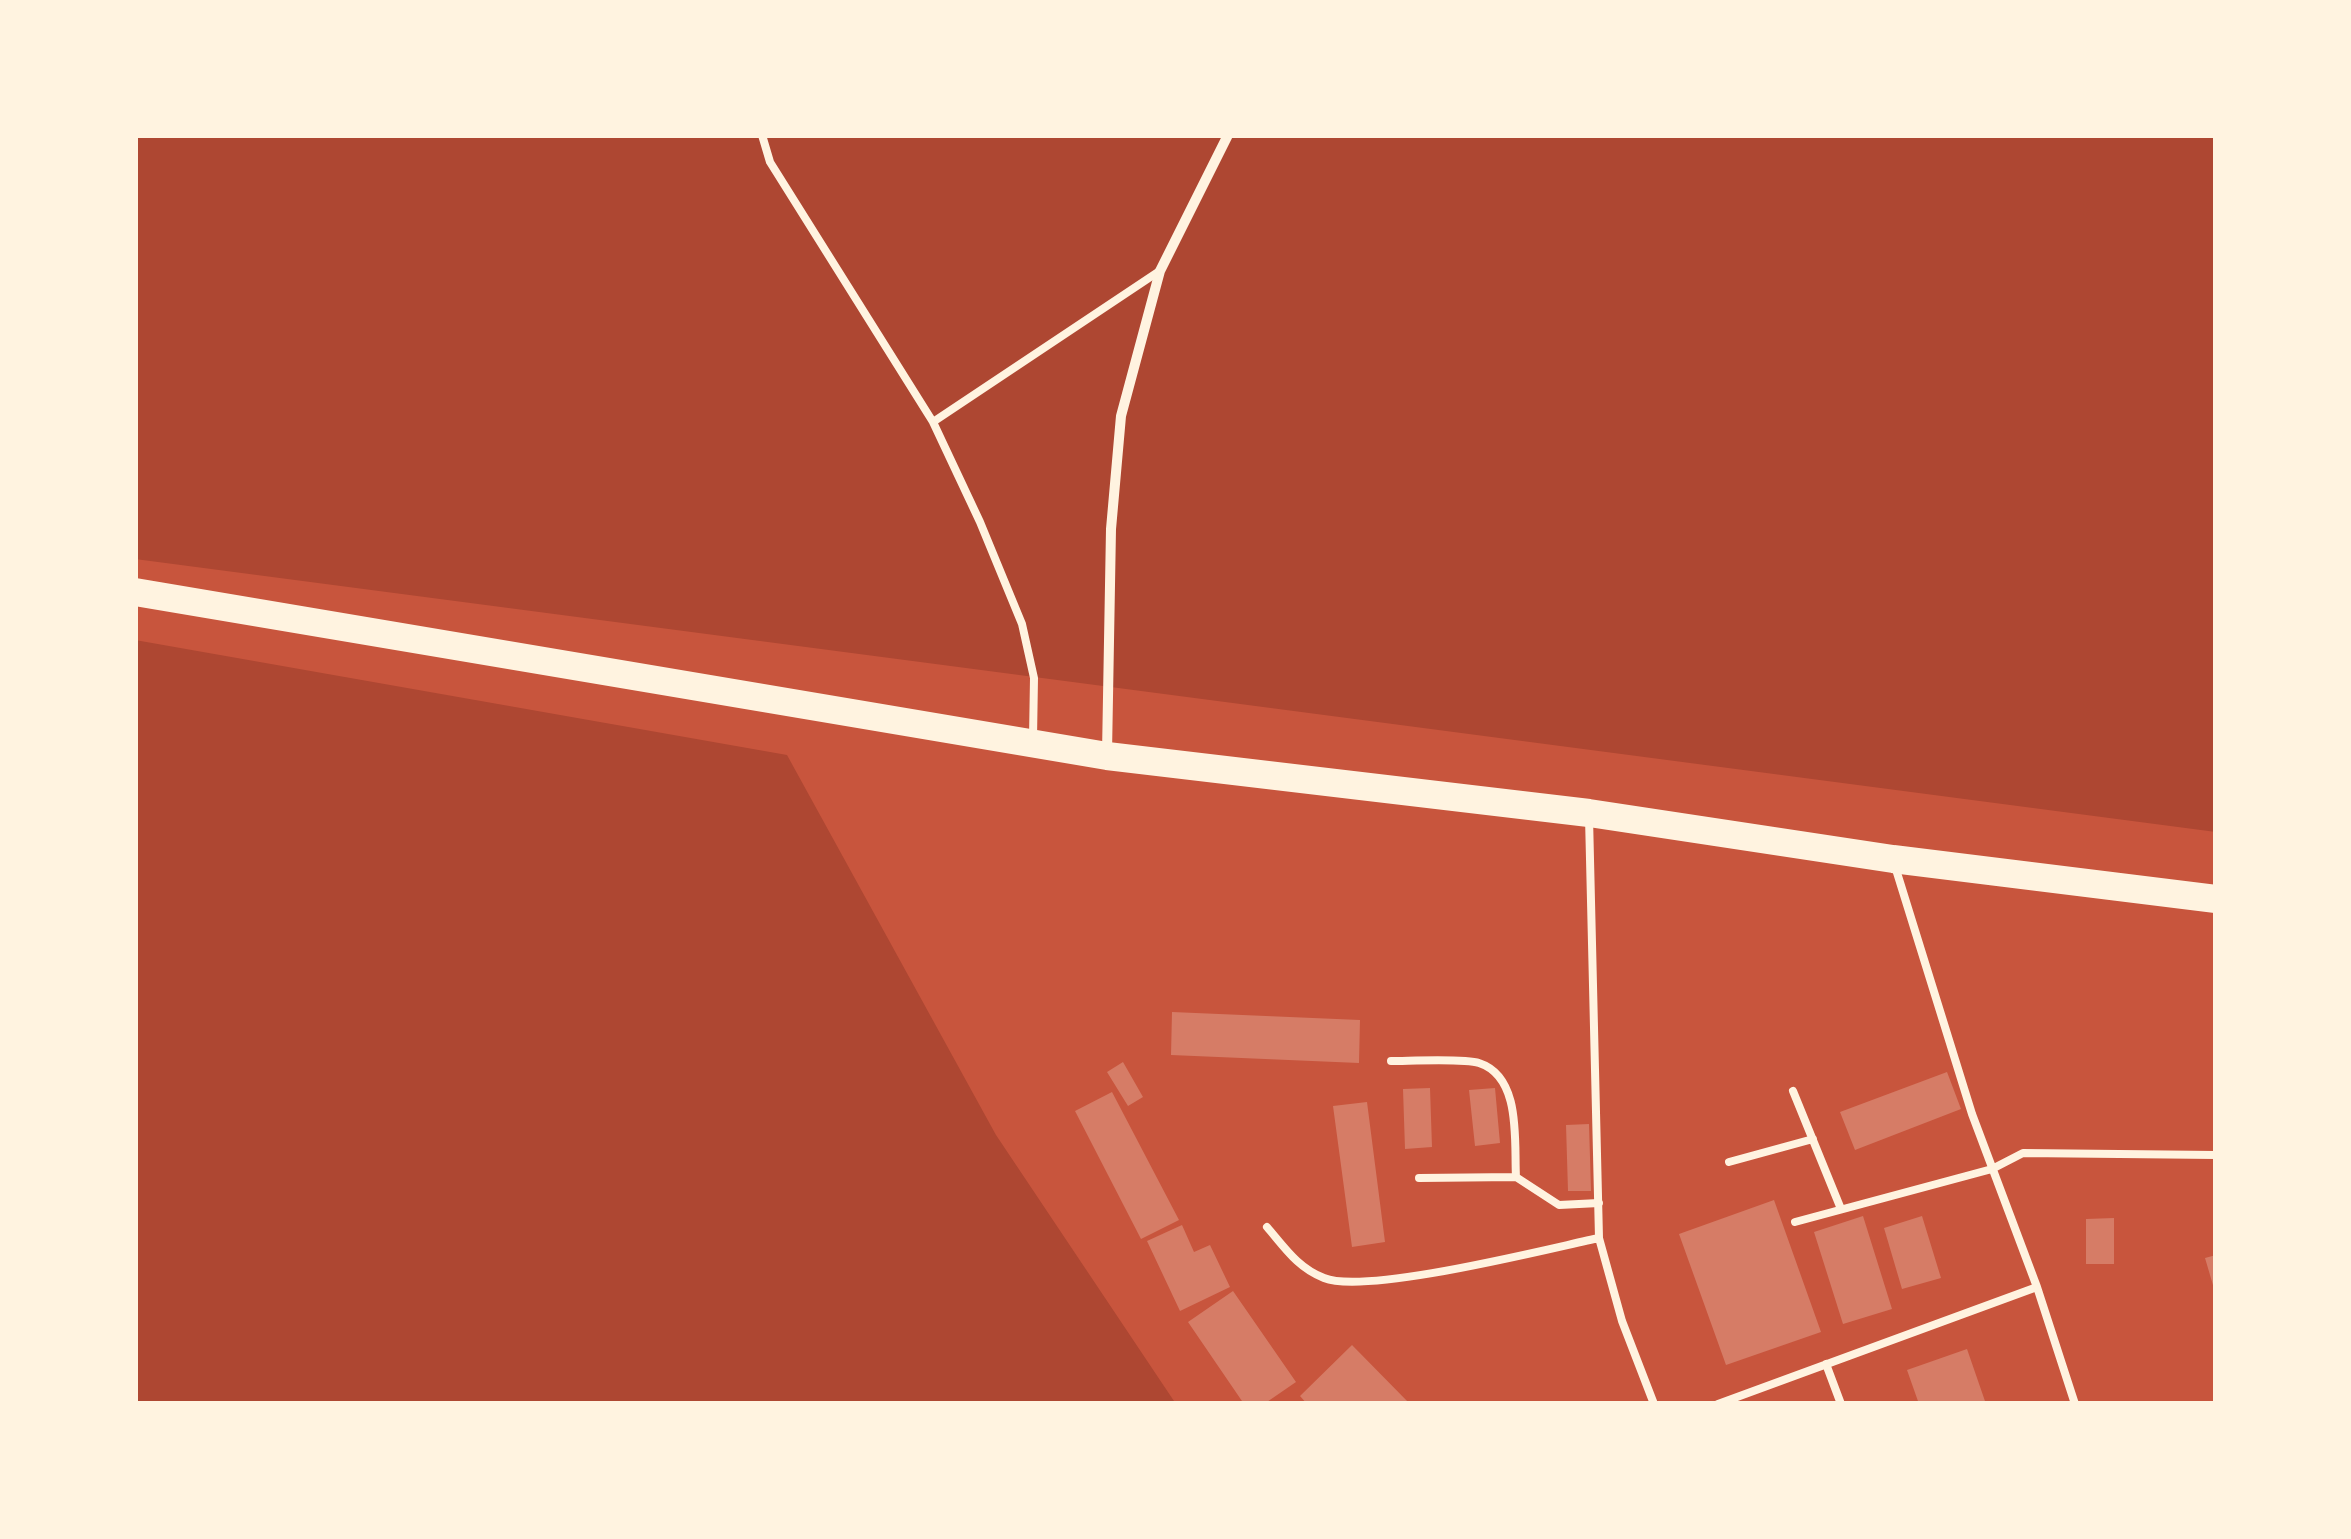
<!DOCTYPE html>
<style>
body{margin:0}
#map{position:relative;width:2351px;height:1539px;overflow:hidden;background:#c8553d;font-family:Cabin,sans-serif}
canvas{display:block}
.frame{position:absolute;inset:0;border:138px solid #fff3e0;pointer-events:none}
</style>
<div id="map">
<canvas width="2351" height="1539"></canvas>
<div class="frame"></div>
</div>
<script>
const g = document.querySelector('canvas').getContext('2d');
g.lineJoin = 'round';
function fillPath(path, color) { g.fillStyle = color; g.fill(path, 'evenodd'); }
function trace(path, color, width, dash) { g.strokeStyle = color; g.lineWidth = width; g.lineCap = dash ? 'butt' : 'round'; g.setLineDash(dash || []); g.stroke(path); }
const green = new Path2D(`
 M135,135H2216V832L135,559Z
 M135,640L787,755L996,1135L1176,1404H135Z`);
const building = new Path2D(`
 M1172,1012L1360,1020L1359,1063L1171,1055Z
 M1123,1062L1143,1097L1128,1106L1107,1072Z
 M1947,1072L1961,1109L1855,1150L1840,1112Z
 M1430,1088L1432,1147L1405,1149L1403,1089Z
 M1495,1088L1500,1143L1475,1146L1469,1090Z
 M1112,1092L1179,1220L1141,1239L1075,1111Z
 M1367,1102L1385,1242L1352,1247L1333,1106Z
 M1589,1124L1591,1191H1568L1566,1125Z
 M1774,1200L1821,1332L1726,1365L1679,1234Z
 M1863,1216L1892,1309L1843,1324L1814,1232Z
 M1922,1216L1941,1278L1902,1289L1884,1228Z
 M2114,1218V1264H2086V1219Z
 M1182,1225L1194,1252L1210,1245L1230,1287L1180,1311L1147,1241Z
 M2216,1255V1292H2215L2205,1258Z
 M1233,1291L1296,1382L1264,1404H1244L1188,1322Z
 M1352,1345L1410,1404H1307L1300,1396Z
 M1967,1349L1986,1404H1919L1907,1370Z`);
const service = new Path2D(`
 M762,135L770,162L933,422L980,522L1022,624L1034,678L1033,738
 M933,422L1158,272
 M1589,817L1599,1238L1622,1321L1654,1404
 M1894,863L1972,1114L2037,1287L2075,1404
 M1391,1061C1409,1061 1465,1058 1479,1063C1522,1077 1514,1142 1516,1177
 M1793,1091L1841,1209
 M1729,1162L1813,1139
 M1419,1178L1516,1177L1559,1205L1599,1203
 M1795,1222L1992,1169L2023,1153L2216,1155
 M1267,1227C1285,1248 1298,1268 1324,1278C1366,1295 1547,1249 1599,1238
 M1826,1364L1841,1404
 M1718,1404L2037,1287`);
const minor = new Path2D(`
 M1107,753L1111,529L1121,416L1160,271L1228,135`);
const trunk = new Path2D(`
 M135,592L1107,756L1589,813L1893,859L2216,899`);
fillPath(green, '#ae4732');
fillPath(building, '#d67c66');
trace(service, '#fff3e0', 8);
trace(minor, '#fff3e0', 10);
trace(trunk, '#fff3e0', 28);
</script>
